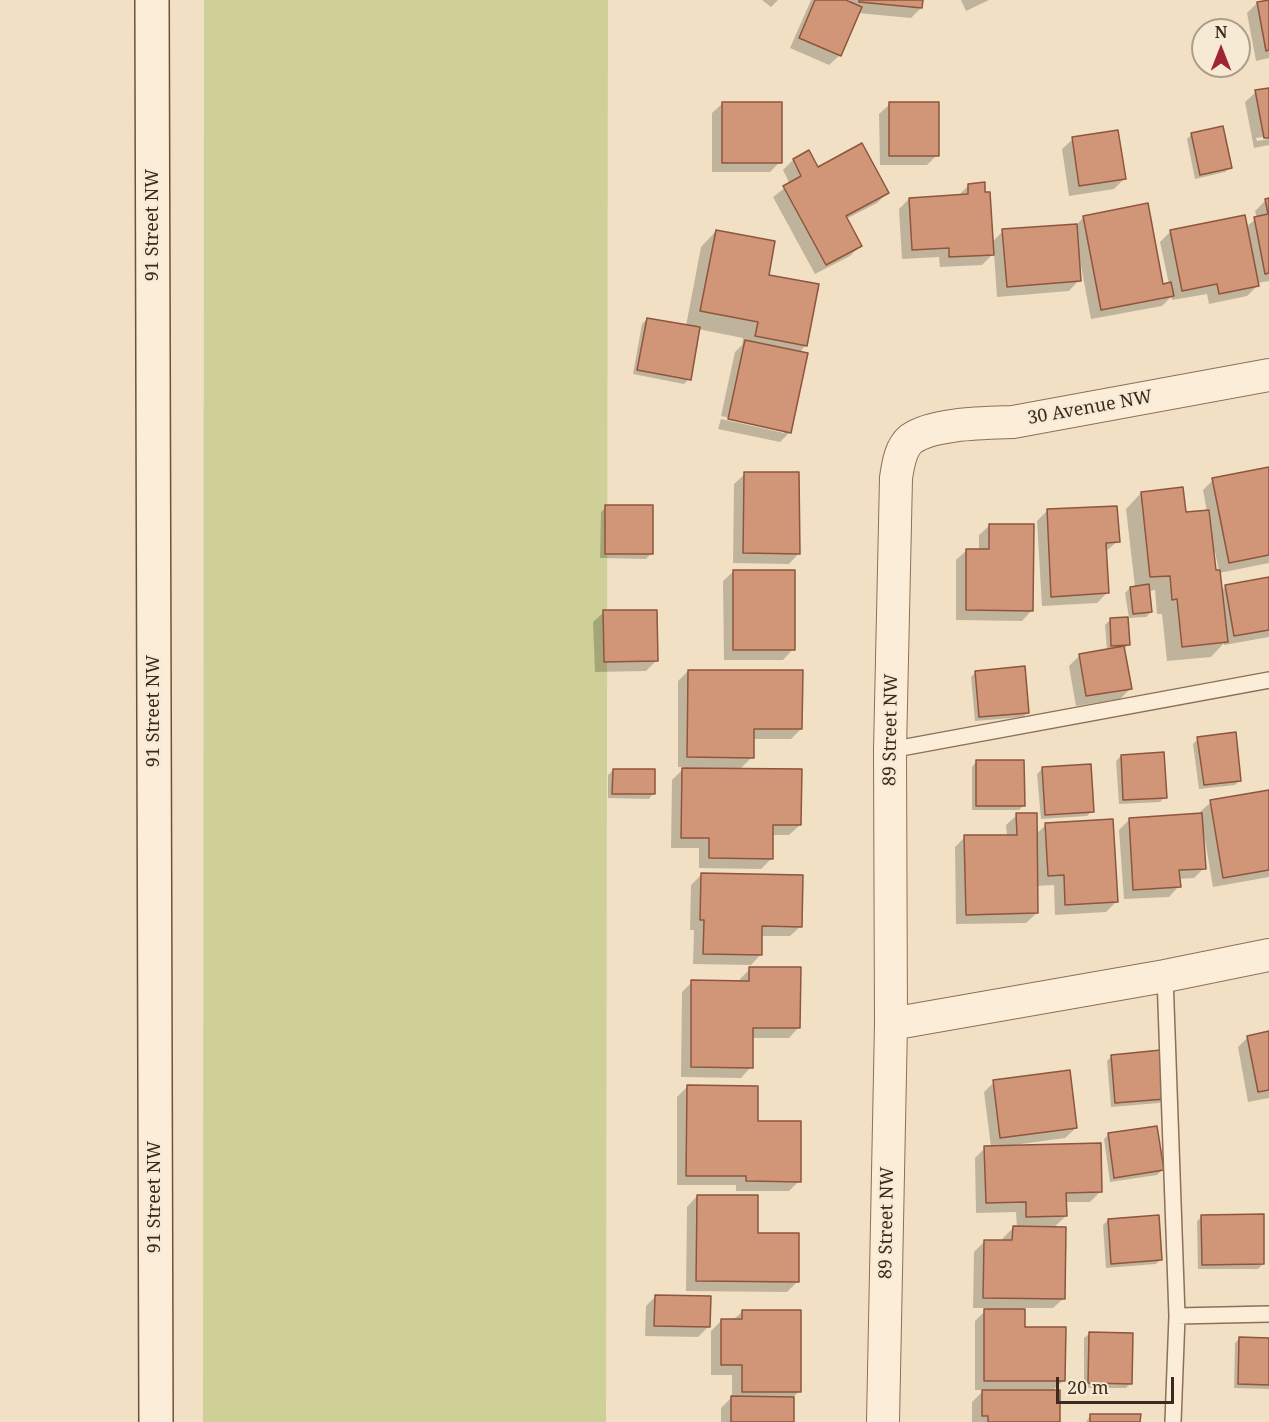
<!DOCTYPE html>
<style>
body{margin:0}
#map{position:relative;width:1269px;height:1422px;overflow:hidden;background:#f1e0c4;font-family:"Noto Serif",serif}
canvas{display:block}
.north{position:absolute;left:1191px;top:18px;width:60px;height:60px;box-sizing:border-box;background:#f7ead4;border:2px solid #ac9d8b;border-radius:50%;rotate:0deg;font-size:16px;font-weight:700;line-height:24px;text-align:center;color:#3c2a1e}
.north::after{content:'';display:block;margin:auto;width:21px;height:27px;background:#9f2630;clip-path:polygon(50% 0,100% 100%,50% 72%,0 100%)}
.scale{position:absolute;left:1056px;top:1377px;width:118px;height:27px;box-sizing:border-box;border:3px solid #3c2a1e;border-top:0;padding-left:8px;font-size:18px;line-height:21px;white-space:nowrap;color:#3c2a1e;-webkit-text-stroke:4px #f7ead4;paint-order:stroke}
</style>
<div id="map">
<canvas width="1269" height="1422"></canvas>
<div class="north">N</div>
<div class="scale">20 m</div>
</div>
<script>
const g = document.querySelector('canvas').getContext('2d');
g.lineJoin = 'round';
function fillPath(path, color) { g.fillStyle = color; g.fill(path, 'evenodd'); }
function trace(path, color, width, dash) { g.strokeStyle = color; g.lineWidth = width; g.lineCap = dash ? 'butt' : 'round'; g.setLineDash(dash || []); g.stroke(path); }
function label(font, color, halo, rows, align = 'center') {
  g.font = font + ' "Noto Serif",serif'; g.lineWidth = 4.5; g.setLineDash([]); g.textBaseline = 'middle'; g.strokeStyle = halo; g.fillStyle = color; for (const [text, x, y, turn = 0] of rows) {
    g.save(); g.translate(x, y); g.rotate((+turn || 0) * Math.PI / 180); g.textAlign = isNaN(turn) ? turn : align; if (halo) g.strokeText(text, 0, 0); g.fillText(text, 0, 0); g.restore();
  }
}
const green = new Path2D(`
 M204,0H608L606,1422H203Z`);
const shadow = new Path2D(`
 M762,0H778L771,7Z
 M811,0H842L850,4V0H922L921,8L911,18L858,13L840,55L829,65L790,48Z
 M961,0H989L966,11Z
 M1269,1V58L1256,61L1247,13L1257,3Z
 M1269,89V136L1256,138L1257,141L1269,139V145L1254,148L1245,102L1256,92Z
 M723,103L780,162L770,172H712V113Z
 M890,104L937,155L927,165H880L879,114Z
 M1192,134L1230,168L1225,172L1195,179L1187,139Z
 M1073,139L1124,179L1114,189L1069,196L1062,149Z
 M793,160L887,193L877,203L846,219L861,245L850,256L815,274L773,197L790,184L783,170Z
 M969,185L992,242L1003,231L1076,225L1084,217L1162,286L1169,284L1160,242L1170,232L1244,217L1246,227L1257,218L1255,211L1266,200H1269V281L1257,283L1258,285L1247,296L1209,304L1207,294L1172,300L1171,297L1162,306L1091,319L1080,261H1078L1079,280L1069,291L997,297L994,253L982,265L940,267L939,257L902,259L899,209L909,199L958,196Z
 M716,231L767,276L806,345L799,353L790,432L780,442L718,429L721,419L784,433V430L721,416L735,352L742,345L743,338L698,329L689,379L684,384L633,374L642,324L647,319L686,326L701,247Z
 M1269,469V563L1219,573L1221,591L1226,586L1269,578V637L1224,645V643L1211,657L1167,661L1162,614H1157L1155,590L1148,591L1151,612L1146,617L1129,618L1125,593L1130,588L1135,587L1126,509L1141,493L1185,514L1207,512L1203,490L1213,480ZM1212,552H1215L1219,571L1215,572Z
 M745,474L799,553L789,564L733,563L734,484Z
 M606,507L651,554L646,559L600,558L601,512Z
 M1047,511L1118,541L1105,552L1107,593L1097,603L1042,606L1037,521Z
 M990,525L1032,610L1022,621L956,620V560L967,550H979V535Z
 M734,571L793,649L783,660H724L723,581Z
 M604,612L657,660L646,671L595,672L593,622Z
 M1129,618L1127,619L1128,645L1124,649L1130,689L1120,699L1076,706L1069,666L1080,655L1107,650L1105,625L1110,620Z
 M688,671L801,729L791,739H752V757L739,770L800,825L789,835H772V858L761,869L699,868V848H671L672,780L685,767H678V681Z
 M976,672L1028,712L1023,717L975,721L971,677Z
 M1198,739L1240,780L1235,785L1199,789L1193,744Z
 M1121,756L1165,797L1160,802L1119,804L1116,761Z
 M976,762L1024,805L1019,810H972V767Z
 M1042,769L1092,811L1087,816L1041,819L1037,774Z
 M613,770L653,794L649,799L608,798V775Z
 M1269,791V877L1213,887L1204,834L1202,835L1204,868L1194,878L1178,879L1179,886L1169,897L1124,899L1119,830L1129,820L1201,815L1200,812L1211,802Z
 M1017,815L1035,835L1046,825L1116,902L1106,912L1055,915L1054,885L1036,886L1037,913L1026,923L956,924L955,847L965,837L1007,836L1006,825Z
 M701,875L801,926L790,936H761V954L751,965L693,964L694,930H690L691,885Z
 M750,969L799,1027L789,1038H751V1067L741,1078L681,1077L682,992L692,982H740V979Z
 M1269,1033V1098L1248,1102L1238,1047L1248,1037Z
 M1112,1056L1164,1098L1159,1103L1111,1107L1107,1061Z
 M994,1082L1076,1128L1065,1138L1014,1145L1015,1147L1101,1191L1090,1202H1065L1066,1216L1053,1228L1064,1298L1053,1308H1023V1328L1064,1380L1052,1391L1058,1422H972V1402L984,1390H975V1321L988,1308H973L974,1252L984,1242H1003V1238L1013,1228H1017L1016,1212L976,1213L975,1158L985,1148L991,1147L984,1092Z
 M688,1086L757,1123L799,1181L789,1191H736V1185H677V1097Z
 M1109,1134L1162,1170L1157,1175L1110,1182L1104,1139Z
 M697,1196L797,1282L787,1292L686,1291L687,1207Z
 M1202,1217L1263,1264L1258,1269H1198L1197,1221Z
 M1108,1220L1161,1259L1156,1264L1106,1268L1103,1225Z
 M656,1296L708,1327L698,1337L645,1336L646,1306Z
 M743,1311L799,1391L793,1398L792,1422H721V1408L732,1397V1375H711V1331L722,1320H733Z
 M1089,1334L1131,1383L1126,1388H1084V1338Z
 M1240,1338L1269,1339V1389L1234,1388L1235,1343Z
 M1091,1415L1139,1422H1086Z`);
const building = new Path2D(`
 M815,0H846L862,7L841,56L799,38Z
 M859,0H923L922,8L859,2Z
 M1269,0V50L1266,51L1257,2Z
 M1269,88V138H1264L1255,90Z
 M722,102H782V163H722Z
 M889,102H939V156H889Z
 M1223,126L1232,168L1200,175L1191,133Z
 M1118,130L1126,179L1079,186L1072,137Z
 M862,143L889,193L846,216L862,246L826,265L783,186L801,176L793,159L809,150L818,167Z
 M985,182V192H990L994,255L949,257V248L912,250L909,198L968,194V184Z
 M1269,198V273L1265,274L1254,217L1268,214L1265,199Z
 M1148,203L1163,284L1171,282L1174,296L1101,310L1083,216Z
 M1245,215L1259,286L1219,294L1217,284L1182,291L1170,230Z
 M1077,224L1081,281L1007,287L1002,229Z
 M716,230L775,241L769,275L819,284L807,346L755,336L758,322L700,311Z
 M647,318L700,327L691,380L637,370Z
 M745,340L808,353L791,433L728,419Z
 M1269,467V555L1229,563L1212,478Z
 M744,472H799L800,554L743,553Z
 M1183,487L1186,512L1209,510L1216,570H1220L1228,642L1182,647L1177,599L1172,600L1170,576L1150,577L1141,492Z
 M605,505H653V554H605Z
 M1117,506L1120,542L1106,543L1109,593L1051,597L1047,509Z
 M989,524H1034L1033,611L966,610V549H989Z
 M733,570H795V650H733Z
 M1269,577V630L1234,636L1225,585Z
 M1149,584L1152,612L1133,614L1130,587Z
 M603,610H657L658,661L604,662Z
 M1128,617L1130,645L1111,646L1110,618Z
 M1124,646L1132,689L1086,696L1079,654Z
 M1025,666L1029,713L979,717L975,671Z
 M688,670H803L802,729H754V758L687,757Z
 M1236,732L1241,781L1204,785L1197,737Z
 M1164,752L1167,798L1123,800L1121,755Z
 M976,760H1024L1025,806H976Z
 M1091,764L1094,812L1045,815L1042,767Z
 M682,768L802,769L801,825H773V859L709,858V838H681Z
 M613,769H655V794H612Z
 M1269,790V870L1223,878L1210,800Z
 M1016,813H1037L1038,913L966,915L964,835H1017Z
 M1202,813L1206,869L1179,870L1181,887L1133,890L1129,818Z
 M1113,819L1118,902L1065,905L1064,875L1048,876L1045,823Z
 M701,873L803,875L802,927L762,926V955L703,954L704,920H700Z
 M749,967H801L800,1028H753V1068L691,1067V980L749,981Z
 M1269,1031V1090L1258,1092L1247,1036Z
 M1161,1050L1165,1099L1115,1103L1111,1055Z
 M1070,1070L1077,1128L1000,1138L993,1080Z
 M687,1085L758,1086V1121H801V1182L746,1181V1176H686Z
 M1157,1126L1164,1170L1114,1178L1108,1133Z
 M1101,1143L1102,1192L1066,1193L1067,1216L1026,1217V1202L986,1203L984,1146Z
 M697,1195H758V1233H799V1282L696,1281Z
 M1264,1214V1264L1202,1265L1201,1215Z
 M1159,1215L1162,1260L1111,1264L1108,1219Z
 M1013,1226L1066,1227L1065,1299L983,1298L984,1240H1012Z
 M655,1295L711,1296L710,1327L654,1326Z
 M984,1309H1025V1327H1066L1065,1381H984Z
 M742,1310H801V1392H742V1365H721V1319H742Z
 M1089,1332L1133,1333L1132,1384L1088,1383Z
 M1239,1337L1269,1338V1385L1238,1384Z
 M982,1390H1060V1422H988V1416H982Z
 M731,1396L794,1397V1422H731Z
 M1090,1414H1141L1140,1422H1090Z`);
const service = new Path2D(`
 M890,750L1269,680
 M1165,976L1177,1316L1173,1422
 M1177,1316L1269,1314`);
const minor = new Path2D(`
 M891,1024L1165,976L1269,955
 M883,1422L891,1024L890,750L896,478C898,465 900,448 911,439C933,423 986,423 1013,422L1269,375`);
const secondary = new Path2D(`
 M152,0L156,1422`);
const streetNames = [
 ["91 Street NW",153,225,-90],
 ["30 Avenue NW",1090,408,-10],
 ["91 Street NW",154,711,-90],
 ["89 Street NW",891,730,-89],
 ["91 Street NW",155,1197,-90],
 ["89 Street NW",887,1223,-89]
];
fillPath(green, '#ced097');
fillPath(shadow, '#0003');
fillPath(building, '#d19578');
trace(building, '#8d563d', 1.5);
trace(service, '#8c7059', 18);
trace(minor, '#8c7059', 34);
trace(secondary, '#6e513c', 36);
trace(service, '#fbedd8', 15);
trace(minor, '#fbedd8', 32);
trace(secondary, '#fbedd8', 33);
label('18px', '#3c2a1e', '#f7ead4', streetNames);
</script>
